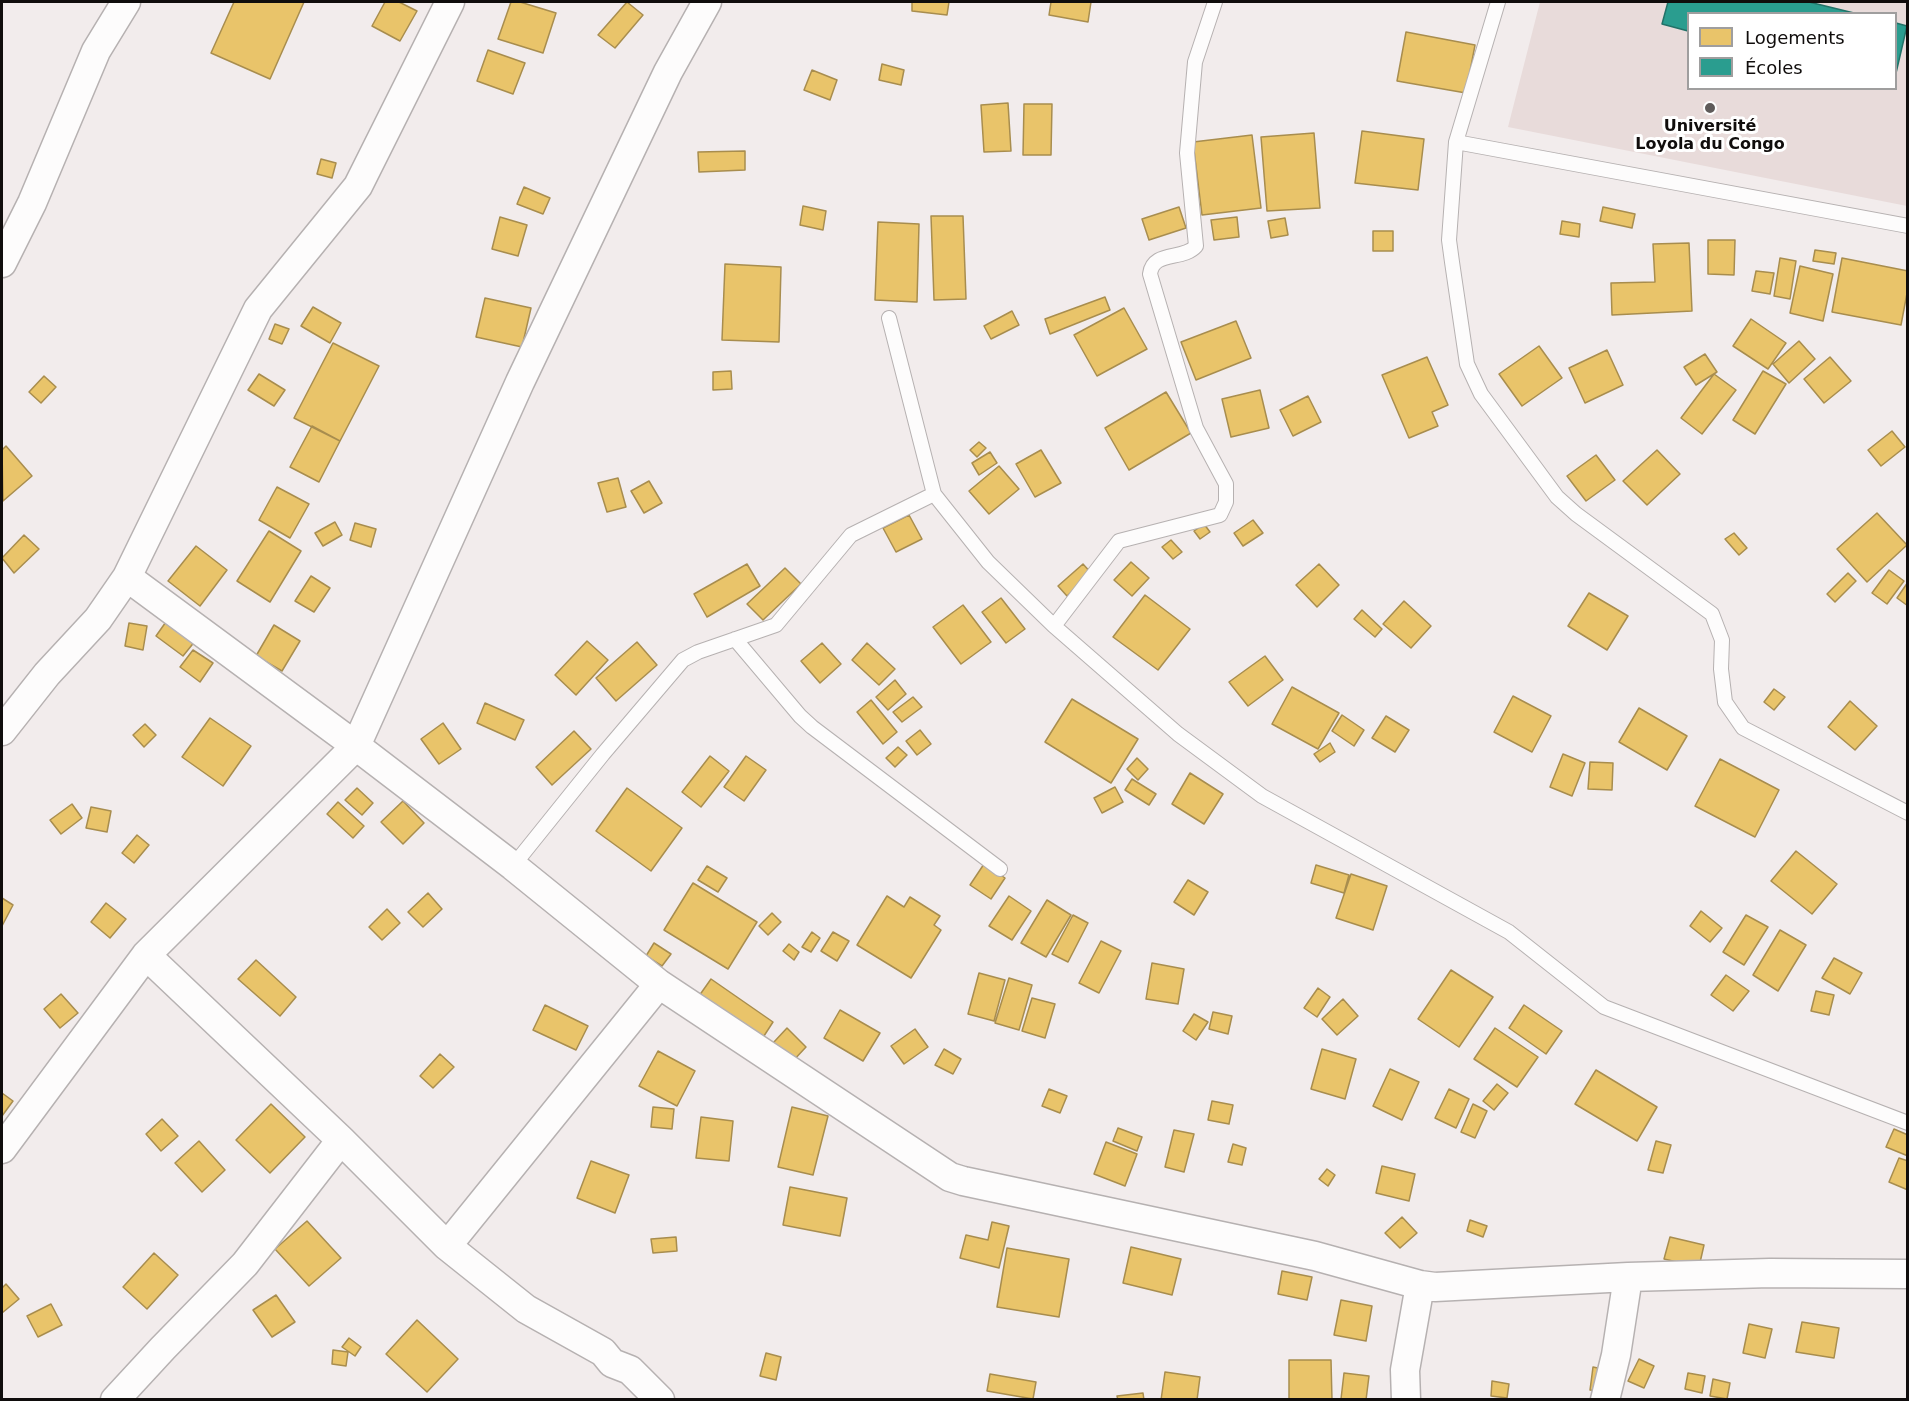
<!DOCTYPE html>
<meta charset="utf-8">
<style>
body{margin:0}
#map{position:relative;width:1909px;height:1401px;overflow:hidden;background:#f2ecec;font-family:"DejaVu Sans",sans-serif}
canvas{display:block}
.frame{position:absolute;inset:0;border:3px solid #100d0c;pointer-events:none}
.legend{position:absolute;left:1687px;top:12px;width:210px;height:78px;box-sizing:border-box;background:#fff;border:2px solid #9f9e9e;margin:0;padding:8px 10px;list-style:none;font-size:18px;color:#100d0c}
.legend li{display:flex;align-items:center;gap:12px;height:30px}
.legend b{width:30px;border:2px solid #9f9e9e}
</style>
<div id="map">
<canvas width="1909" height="1401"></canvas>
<div class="frame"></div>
<ul class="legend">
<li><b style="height:16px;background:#e9c46a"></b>Logements</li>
<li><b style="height:16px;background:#2a9d8f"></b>Écoles</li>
</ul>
</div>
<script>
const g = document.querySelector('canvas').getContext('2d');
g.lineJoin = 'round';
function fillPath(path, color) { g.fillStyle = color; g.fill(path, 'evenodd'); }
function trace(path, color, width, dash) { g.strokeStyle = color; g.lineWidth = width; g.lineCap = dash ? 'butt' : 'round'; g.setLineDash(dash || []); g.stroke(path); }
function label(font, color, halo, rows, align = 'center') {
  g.font = font + ' "DejaVu Sans",sans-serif'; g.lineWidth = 6; g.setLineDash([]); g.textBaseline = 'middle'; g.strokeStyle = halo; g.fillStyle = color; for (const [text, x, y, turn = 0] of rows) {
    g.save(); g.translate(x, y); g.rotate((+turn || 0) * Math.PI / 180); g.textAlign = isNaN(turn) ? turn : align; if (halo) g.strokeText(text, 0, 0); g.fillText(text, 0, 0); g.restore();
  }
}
const built = new Path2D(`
 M1540,2H1907V206L1508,127ZM1688,14H1896V88H1688Z`);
const homes = new Path2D(`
 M234,2H304L270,79L211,53Z
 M385,2H399L417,11L400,41L372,26Z
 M511,2H520L556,13L543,53L498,39Z
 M627,2L643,15L615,48L598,35Z
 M912,2H949L947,15L912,11Z
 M1051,2H1091L1088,22L1049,15Z
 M1406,32L1475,45L1466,93L1397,81Z
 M488,50L525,63L513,94L477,81Z
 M882,64L904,70L901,85L879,80Z
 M812,70L837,80L830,100L804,90Z
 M1008,103L1011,151L984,152L981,105Z
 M1024,104H1052L1051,155H1023Z
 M1362,131L1424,139L1418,190L1355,183Z
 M1314,133L1320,208L1267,211L1261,137Z
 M1252,135L1261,208L1202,215L1193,142Z
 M745,151V170L699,172L698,152Z
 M321,159L336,163L332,178L317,174Z
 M524,187L550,198L543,214L517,204Z
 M803,206L826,211L823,230L800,225Z
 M1179,207L1186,228L1149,240L1142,219Z
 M1603,207L1635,214L1632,228L1600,221Z
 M931,216H963L966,299L934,300Z
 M500,217L527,225L518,256L492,249Z
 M1237,217L1239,237L1214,240L1211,220Z
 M1285,218L1288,235L1271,238L1268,221Z
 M1562,221L1580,224L1579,237L1560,234Z
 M878,222L919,224L917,302L875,300Z
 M1373,231H1393V251H1373Z
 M1708,240H1735L1734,275L1708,274Z
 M1689,243L1692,311L1612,315L1611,283L1655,282L1653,244Z
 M1815,250L1836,253L1834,264L1813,261Z
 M1780,258L1796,261L1790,299L1774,296Z
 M1842,258L1908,271V288L1901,325L1832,312Z
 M725,264L781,267L779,342L722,340Z
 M1800,266L1833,274L1823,321L1790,313Z
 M1756,271L1774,273L1770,294L1752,291Z
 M1105,297L1110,310L1050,334L1045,319Z
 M485,298L531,308L522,347L476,337Z
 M313,307L341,323L330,343L301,326Z
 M1124,308L1147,349L1097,376L1074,335Z
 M1012,311L1019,325L991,339L984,326Z
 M1751,319L1786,343L1768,369L1733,346Z
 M1236,321L1251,358L1196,380L1181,342Z
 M275,324L289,329L282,344L269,339Z
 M1799,341L1815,359L1789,383L1773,364Z
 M333,343L379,366L340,441L294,418Z
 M1539,346L1562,378L1522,406L1499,374Z
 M1607,350L1623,385L1585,403L1569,368Z
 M1705,354L1717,372L1696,385L1684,367Z
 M1427,357L1448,405L1432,412L1438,426L1409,438L1382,375Z
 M1830,357L1851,381L1824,403L1804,379Z
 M731,371L732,389L713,390V372Z
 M1763,371L1786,384L1755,434L1733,420Z
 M259,374L285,390L274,406L248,390Z
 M1714,374L1736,390L1702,434L1681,418Z
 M44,376L56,387L41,403L29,392Z
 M1260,390L1269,428L1231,437L1222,399Z
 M1166,392L1191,433L1129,470L1105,428Z
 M1308,396L1321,422L1293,436L1280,410Z
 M312,426L340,441L319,482L290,467Z
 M1892,431L1905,447L1881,466L1868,450Z
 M979,442L986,448L977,457L970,450Z
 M6,446L32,476L3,501L2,450Z
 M1041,450L1061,483L1035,497L1016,464Z
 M1657,450L1680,474L1647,505L1623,481Z
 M990,452L997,463L979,475L972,463Z
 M1596,455L1615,480L1586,501L1567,476Z
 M999,466L1019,489L989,514L969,491Z
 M618,478L626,507L607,512L598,483Z
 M649,481L662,503L644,513L631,491Z
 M277,487L309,504L290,538L259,520Z
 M1877,513L1907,545L1867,582L1837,549Z
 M909,515L922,539L896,552L883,528Z
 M1253,520L1263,533L1243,546L1234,533Z
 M335,522L342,535L323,546L315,533Z
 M355,523L376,529L371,547L350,540Z
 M1204,524L1210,532L1200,539L1194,531Z
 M269,531L301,551L270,602L237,581Z
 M1734,533L1747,548L1739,555L1725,539Z
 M24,535L39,549L14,573L2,558Z
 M1171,540L1182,552L1173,559L1162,547Z
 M196,546L227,570L200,606L168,581Z
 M1131,562L1149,578L1132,596L1114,580Z
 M747,564L760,586L707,617L694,594Z
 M1083,564L1092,574L1067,596L1058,586Z
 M1319,564L1339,585L1317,607L1296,585Z
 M785,568L801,584L763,620L747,604Z
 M1889,570L1904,581L1887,604L1872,593Z
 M1848,573L1856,581L1835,602L1827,594Z
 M311,576L330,588L314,612L295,601Z
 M1908,582V606L1897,598Z
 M1589,593L1628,616L1607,650L1568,626Z
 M1145,595L1190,629L1158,670L1113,637Z
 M1001,598L1025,629L1006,643L982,612Z
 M1404,601L1431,626L1411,648L1383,624Z
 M963,605L991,642L961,664L933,627Z
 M1362,610L1382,629L1375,637L1354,619Z
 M168,619L196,640L183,656L156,636Z
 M129,623L147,626L143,650L125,646Z
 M274,625L300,641L282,671L256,656Z
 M587,641L608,660L576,695L555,675Z
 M637,642L657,665L616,701L596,678Z
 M822,643L841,664L820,683L801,661Z
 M867,643L895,669L879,685L852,660Z
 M193,650L213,663L200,682L180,667Z
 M1265,656L1283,680L1248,706L1229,682Z
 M895,680L906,694L888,710L876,697Z
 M1292,687L1339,713L1318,749L1272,724Z
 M1774,689L1785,697L1774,710L1764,702Z
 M1513,696L1551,716L1532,752L1494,732Z
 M913,697L922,707L902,722L893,712Z
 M1072,699L1138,739L1111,783L1045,742Z
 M871,700L897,732L883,744L857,712Z
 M1850,701L1877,726L1855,750L1828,727Z
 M485,703L524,720L515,740L477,723Z
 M1639,708L1687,736L1667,770L1619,742Z
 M1342,715L1364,730L1354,746L1332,731Z
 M1386,716L1409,730L1395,752L1372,738Z
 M210,718L251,746L223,786L182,757Z
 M443,723L461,749L439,764L421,739Z
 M145,724L156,735L144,747L133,735Z
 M920,730L931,744L917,755L906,741Z
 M574,731L591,749L552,785L536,767Z
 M1330,743L1335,752L1320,762L1314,754Z
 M898,747L907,755L895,767L886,758Z
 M1563,754L1585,763L1572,796L1550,787Z
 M710,756L729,771L701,807L682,792Z
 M746,756L766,770L744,801L724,787Z
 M1137,758L1148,769L1138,780L1127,769Z
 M1720,759L1779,790L1755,837L1695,806Z
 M1590,762L1613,763L1612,790L1588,789Z
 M1190,773L1223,794L1204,824L1172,804Z
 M1132,779L1156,794L1149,805L1125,790Z
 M1115,787L1123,802L1102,813L1094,798Z
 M357,788L373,803L362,815L345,800Z
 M627,788L682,828L651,871L596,831Z
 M403,801L424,823L403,844L381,822Z
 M338,802L364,826L353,838L327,814Z
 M72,804L82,818L61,834L50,820Z
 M91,807L111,811L107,832L86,828Z
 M137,835L149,845L134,863L122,853Z
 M1796,851L1837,884L1812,914L1771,881Z
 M984,864L1005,878L991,899L970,885Z
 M1316,865L1349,875L1344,893L1311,883Z
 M707,866L727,878L718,892L698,880Z
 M1351,874L1387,886L1373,930L1336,918Z
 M1188,880L1208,892L1194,915L1174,902Z
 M693,883L757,922L728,969L664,930Z
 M428,893L442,909L423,927L408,912Z
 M887,896L904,907L910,897L940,916L934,925L941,930L911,978L857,945Z
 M1009,896L1031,911L1012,940L989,926Z
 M2,898L13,905L2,926Z
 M1047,900L1071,915L1046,957L1021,943Z
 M106,903L126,919L110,938L91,922Z
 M387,909L400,923L382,940L369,927Z
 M1701,911L1722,928L1710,942L1690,926Z
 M772,913L781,922L768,935L759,926Z
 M1073,915L1088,923L1068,962L1052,954Z
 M1746,915L1768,927L1744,965L1723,952Z
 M1780,930L1806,945L1778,991L1753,975Z
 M812,932L820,938L811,952L802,947Z
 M833,932L849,941L837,961L821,951Z
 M1101,941L1121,951L1099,993L1079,983Z
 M654,943L671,954L662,966L646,956Z
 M789,944L799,952L794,960L783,951Z
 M1834,958L1862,973L1850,994L1822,978Z
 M256,960L296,997L280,1016L238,979Z
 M1152,963L1184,969L1178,1004L1146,999Z
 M1451,970L1493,997L1459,1047L1418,1019Z
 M979,973L1005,980L994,1021L968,1014Z
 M1726,975L1749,991L1733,1011L1711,995Z
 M1009,978L1032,985L1019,1030L995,1023Z
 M711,979L773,1022L762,1039L699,996Z
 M1318,988L1330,997L1317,1017L1304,1008Z
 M1816,991L1834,995L1829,1015L1811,1011Z
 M61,994L78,1013L60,1028L44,1009Z
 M1032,998L1055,1004L1045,1038L1022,1031Z
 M1343,999L1358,1016L1337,1035L1322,1019Z
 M545,1005L588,1026L576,1050L533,1030Z
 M1524,1005L1562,1031L1546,1054L1509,1028Z
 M840,1010L880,1033L863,1061L824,1038Z
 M1213,1012L1232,1016L1228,1034L1209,1029Z
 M1194,1014L1208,1022L1196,1040L1183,1031Z
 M787,1028L806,1047L792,1062L773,1043Z
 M1495,1028L1538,1057L1517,1087L1474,1059Z
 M915,1029L928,1047L904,1064L891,1046Z
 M944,1049L961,1059L953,1074L935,1065Z
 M1322,1049L1356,1059L1345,1099L1311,1089Z
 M658,1051L695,1071L677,1106L639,1086Z
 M440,1054L454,1067L433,1088L420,1076Z
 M1390,1069L1419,1082L1402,1120L1373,1106Z
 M1596,1070L1657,1107L1637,1141L1575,1104Z
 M1497,1084L1508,1093L1494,1110L1483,1101Z
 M1049,1089L1067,1096L1060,1113L1042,1106Z
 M1449,1089L1469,1099L1456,1128L1435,1118Z
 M2,1093L13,1101L2,1116Z
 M1212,1101L1233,1105L1229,1124L1208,1120Z
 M271,1104L305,1137L270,1173L236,1140Z
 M1473,1104L1487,1111L1475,1138L1461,1132Z
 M653,1107L674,1109L672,1129L651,1127Z
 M792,1107L828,1116L813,1175L778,1167Z
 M701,1117L733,1121L729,1161L696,1158Z
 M162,1119L178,1136L161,1151L146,1134Z
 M1118,1128L1142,1137L1137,1151L1113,1141Z
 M1894,1129L1908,1135V1156L1886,1147Z
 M1174,1130L1194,1134L1184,1172L1165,1167Z
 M199,1141L225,1170L202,1192L175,1163Z
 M1656,1141L1671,1145L1663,1173L1648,1170Z
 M1106,1142L1137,1154L1125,1186L1094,1174Z
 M1233,1144L1246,1148L1242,1165L1228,1162Z
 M1899,1158L1908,1161V1190L1889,1182Z
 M591,1161L629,1175L615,1213L577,1198Z
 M1382,1166L1415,1174L1409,1201L1376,1193Z
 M1327,1169L1335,1175L1328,1186L1319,1179Z
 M790,1187L847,1198L840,1236L783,1225Z
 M1402,1217L1417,1233L1400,1248L1385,1233Z
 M1470,1220L1487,1226L1483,1237L1467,1231Z
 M307,1221L341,1258L309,1286L275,1249Z
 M992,1222L1009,1226L999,1268L960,1258L966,1235L988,1240Z
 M676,1237L677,1251L653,1253L651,1239Z
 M1670,1237L1704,1245L1699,1267L1664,1259Z
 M1131,1247L1181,1259L1172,1295L1123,1283Z
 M1007,1248L1069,1259L1059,1317L997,1307Z
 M154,1253L178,1275L147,1309L123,1287Z
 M1282,1271L1312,1277L1307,1300L1278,1294Z
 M6,1284L19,1299L2,1313V1288Z
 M276,1295L295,1322L272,1337L253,1310Z
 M1341,1300L1372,1306L1366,1341L1334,1335Z
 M51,1304L62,1325L38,1337L27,1316Z
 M417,1320L458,1359L427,1392L386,1354Z
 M1802,1322L1839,1328L1834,1358L1796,1352Z
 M1749,1324L1772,1329L1765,1358L1743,1353Z
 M349,1338L361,1347L355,1356L342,1347Z
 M333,1350L348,1352L346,1366L332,1364Z
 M766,1353L781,1357L776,1380L760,1376Z
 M1639,1359L1654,1366L1644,1388L1628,1381Z
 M1289,1360H1331L1332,1400H1289Z
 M1593,1367L1607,1370L1603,1392L1590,1390Z
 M1165,1372L1200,1377L1197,1400H1161Z
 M1344,1373L1369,1376L1366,1400L1341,1399Z
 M1688,1373L1705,1376L1702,1393L1685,1389Z
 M990,1374L1036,1382L1033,1399L987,1391Z
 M1713,1379L1730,1383L1727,1399L1710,1396Z
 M1492,1381L1509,1384L1507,1398L1491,1396Z
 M1143,1393L1144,1400H1118L1117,1396Z`);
const schools = new Path2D(`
 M1668,2H1809L1858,14H1688V31L1662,24Z
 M1896,23L1907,26L1896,73Z`);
const service = new Path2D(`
 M1498,2L1456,142L1449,240L1452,262L1467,364L1481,394L1557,497L1576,514L1712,614L1722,640L1721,669L1725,702L1743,728L1908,813
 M1456,142L1908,226
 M889,318L934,494L988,562L1054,626L1178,734L1262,796L1509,932L1604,1007L1908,1123
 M1054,626L1119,541L1220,515L1226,502V484L1196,428L1150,274C1153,250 1183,261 1196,246L1187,153L1195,62L1215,2
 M735,639L800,716L812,727L1000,869
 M513,866L603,754L683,660L698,652L776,625L851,535L934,494`);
const minor = new Path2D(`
 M2,263L32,203L96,51L126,2
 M127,577L356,746L513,866L659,984L950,1177L963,1181L1315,1256L1420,1285L1435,1287L1628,1277L1770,1273L1908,1274
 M2,731L47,674L98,619L127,577L258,309L358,186L450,2
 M146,955L341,1140L447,1246L526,1309L603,1352L612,1363L630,1370L660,1400
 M2,1149L146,955L356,746L520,382L668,72L707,2
 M447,1246L659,984
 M115,1400L163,1348L245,1264L341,1140
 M1406,1400L1405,1370L1420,1285
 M1605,1400L1616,1355L1628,1277`);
const markers = [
 [1710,108,6,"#5f5b5a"]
];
const poiNames = [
 ["Université",1710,127],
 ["Loyola du Congo",1710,145]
];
fillPath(built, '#e8dbda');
fillPath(homes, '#e9c46a');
trace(homes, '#a88d4e', 1.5);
fillPath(schools, '#2a9d8f');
trace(schools, '#227268', 1.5);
trace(service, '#b6b1b1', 16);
trace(minor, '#b6b1b1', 31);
trace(service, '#fdfcfc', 14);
trace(minor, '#fdfcfc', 28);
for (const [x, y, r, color] of markers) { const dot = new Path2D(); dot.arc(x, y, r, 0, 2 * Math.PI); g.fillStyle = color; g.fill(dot); trace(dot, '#fff', 2); }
label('bold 16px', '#100d0c', '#fff', poiNames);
</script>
